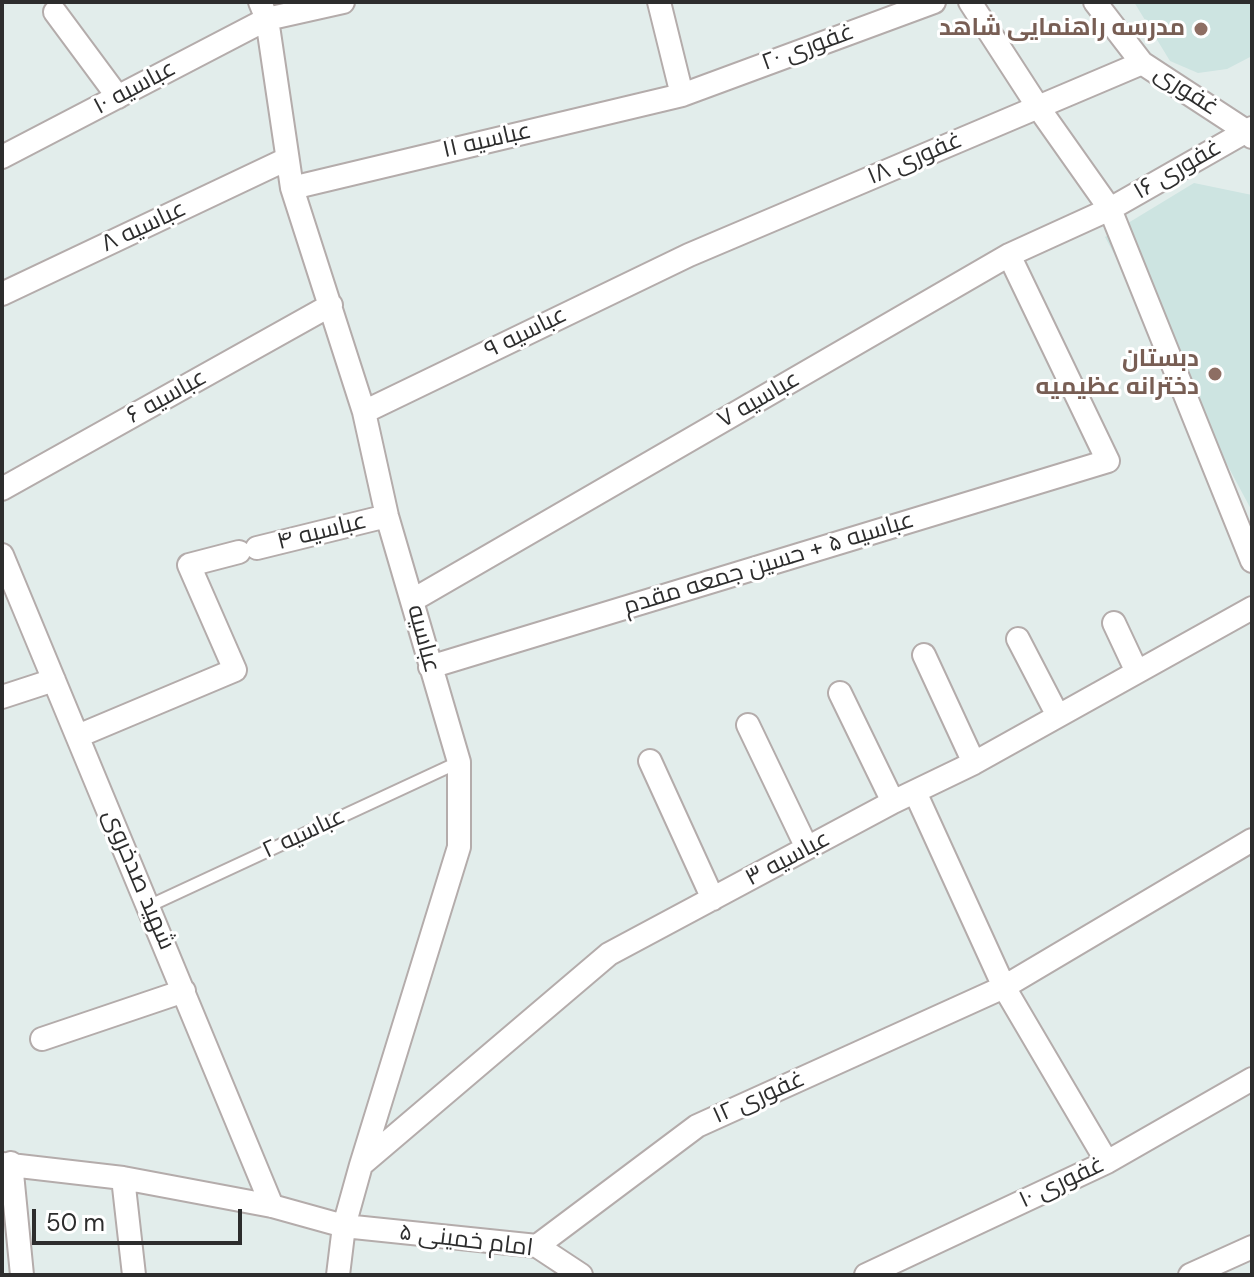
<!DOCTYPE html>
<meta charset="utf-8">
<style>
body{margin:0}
#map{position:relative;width:1254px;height:1277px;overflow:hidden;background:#e2edeb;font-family:"DM Sans",sans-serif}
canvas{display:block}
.frame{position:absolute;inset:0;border:4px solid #2d2d2d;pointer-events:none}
.scale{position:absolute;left:32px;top:1209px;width:210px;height:36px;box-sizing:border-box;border:4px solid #2d2d2d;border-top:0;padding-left:10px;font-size:24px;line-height:28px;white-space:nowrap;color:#2d2d2d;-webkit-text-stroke:6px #fff;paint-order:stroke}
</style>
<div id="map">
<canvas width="1254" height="1277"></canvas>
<div class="frame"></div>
<div class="scale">50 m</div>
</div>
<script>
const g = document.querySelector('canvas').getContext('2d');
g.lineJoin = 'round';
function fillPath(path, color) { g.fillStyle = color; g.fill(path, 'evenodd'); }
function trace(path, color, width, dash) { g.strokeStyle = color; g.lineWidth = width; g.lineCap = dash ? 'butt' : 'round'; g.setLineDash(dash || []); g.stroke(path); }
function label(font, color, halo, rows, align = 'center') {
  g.font = font + ' "DM Sans",Cairo,sans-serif'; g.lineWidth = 6; g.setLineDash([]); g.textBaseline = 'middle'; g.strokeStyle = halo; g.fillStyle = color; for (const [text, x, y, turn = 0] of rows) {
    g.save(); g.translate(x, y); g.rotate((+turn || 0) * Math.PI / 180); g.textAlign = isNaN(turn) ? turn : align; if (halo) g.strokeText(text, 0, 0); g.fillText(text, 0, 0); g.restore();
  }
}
const education = new Path2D(`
 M1134,2H1252V56L1227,69L1198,73L1170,61Z
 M1194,183L1252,195V511L1105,237Z`);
const lane = new Path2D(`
 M149,906L459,762`);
const street = new Path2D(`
 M260,2L267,19L292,188L364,412L387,516L459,762V847L361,1165L344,1226L338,1275
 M659,2L682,95
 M970,2L1038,107L1110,209L1252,561
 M1095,2L1142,63L1246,131L1252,137
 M55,12L118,97
 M2,157L267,19L343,2
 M292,188L682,95L934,2
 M2,294L287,159
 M364,412L689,255L1142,63
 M2,489L331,305
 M257,548L387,516
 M2,555L272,1206
 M413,600L1009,255L1110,209L1252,128
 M1114,623L1137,672
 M1018,639L1058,716
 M924,655L974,763
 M430,667L1108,461L1009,255
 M840,693L893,802
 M2,697L54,680
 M748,725L807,848
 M78,736L235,670L189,565L239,552
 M650,761L713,899
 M915,792L1004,987L1107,1162
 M42,1039L184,991
 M11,1163L22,1275
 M2,1164L123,1178L272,1206L344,1226L537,1246L581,1275
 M362,1164L609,954L893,802L974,763L1252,608
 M123,1178L134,1275
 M537,1246L697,1126L1004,987L1252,840
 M866,1275L1107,1162L1252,1079
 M1190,1275L1252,1247`);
const markers = [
 [1201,29,8,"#8d6e63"],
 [1215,374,8,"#8d6e63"]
];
const educationNames = [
 ["مدرسه راهنمایی شاهد",1185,29],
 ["دبستان",1199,360],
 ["دخترانه عظیمیه",1199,388]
];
const streetNames = [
 ["غفوری ۲۰",808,48,-20],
 ["عباسیه ۱۰",135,88,-28],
 ["غفوری",1186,91,33],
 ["عباسیه ۱۱",487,141,-13],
 ["غفوری ۱۸",915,159,-23],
 ["غفوری ۱۶",1178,170,-30],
 ["عباسیه ۸",144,227,-25],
 ["عباسیه ۹",526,333,-26],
 ["عباسیه ۶",167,397,-29],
 ["عباسیه ۷",759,400,-30],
 ["عباسیه ۴",322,532,-14],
 ["عباسیه ۵ + حسین جمعه مقدم",769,564,-17],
 ["عباسیه",423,639,75],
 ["عباسیه ۲",304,834,-25],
 ["عباسیه ۳",788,859,-28],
 ["شهید صدخروی",138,880,67],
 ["غفوری ۱۲",759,1098,-24],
 ["غفوری ۱۰",1062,1183,-25],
 ["امام خمینی ۵",466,1241,7]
];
fillPath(education, '#cde4e1');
trace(lane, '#b4acab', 15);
trace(street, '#b4acab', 26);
trace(lane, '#fff', 11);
trace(street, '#fff', 22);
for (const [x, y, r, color] of markers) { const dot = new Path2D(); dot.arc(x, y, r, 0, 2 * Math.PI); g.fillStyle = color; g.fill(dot); trace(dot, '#fff', 3); }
label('bold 24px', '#785e54', '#fff', educationNames, 'right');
label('24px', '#2d2d2d', '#fff', streetNames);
</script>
